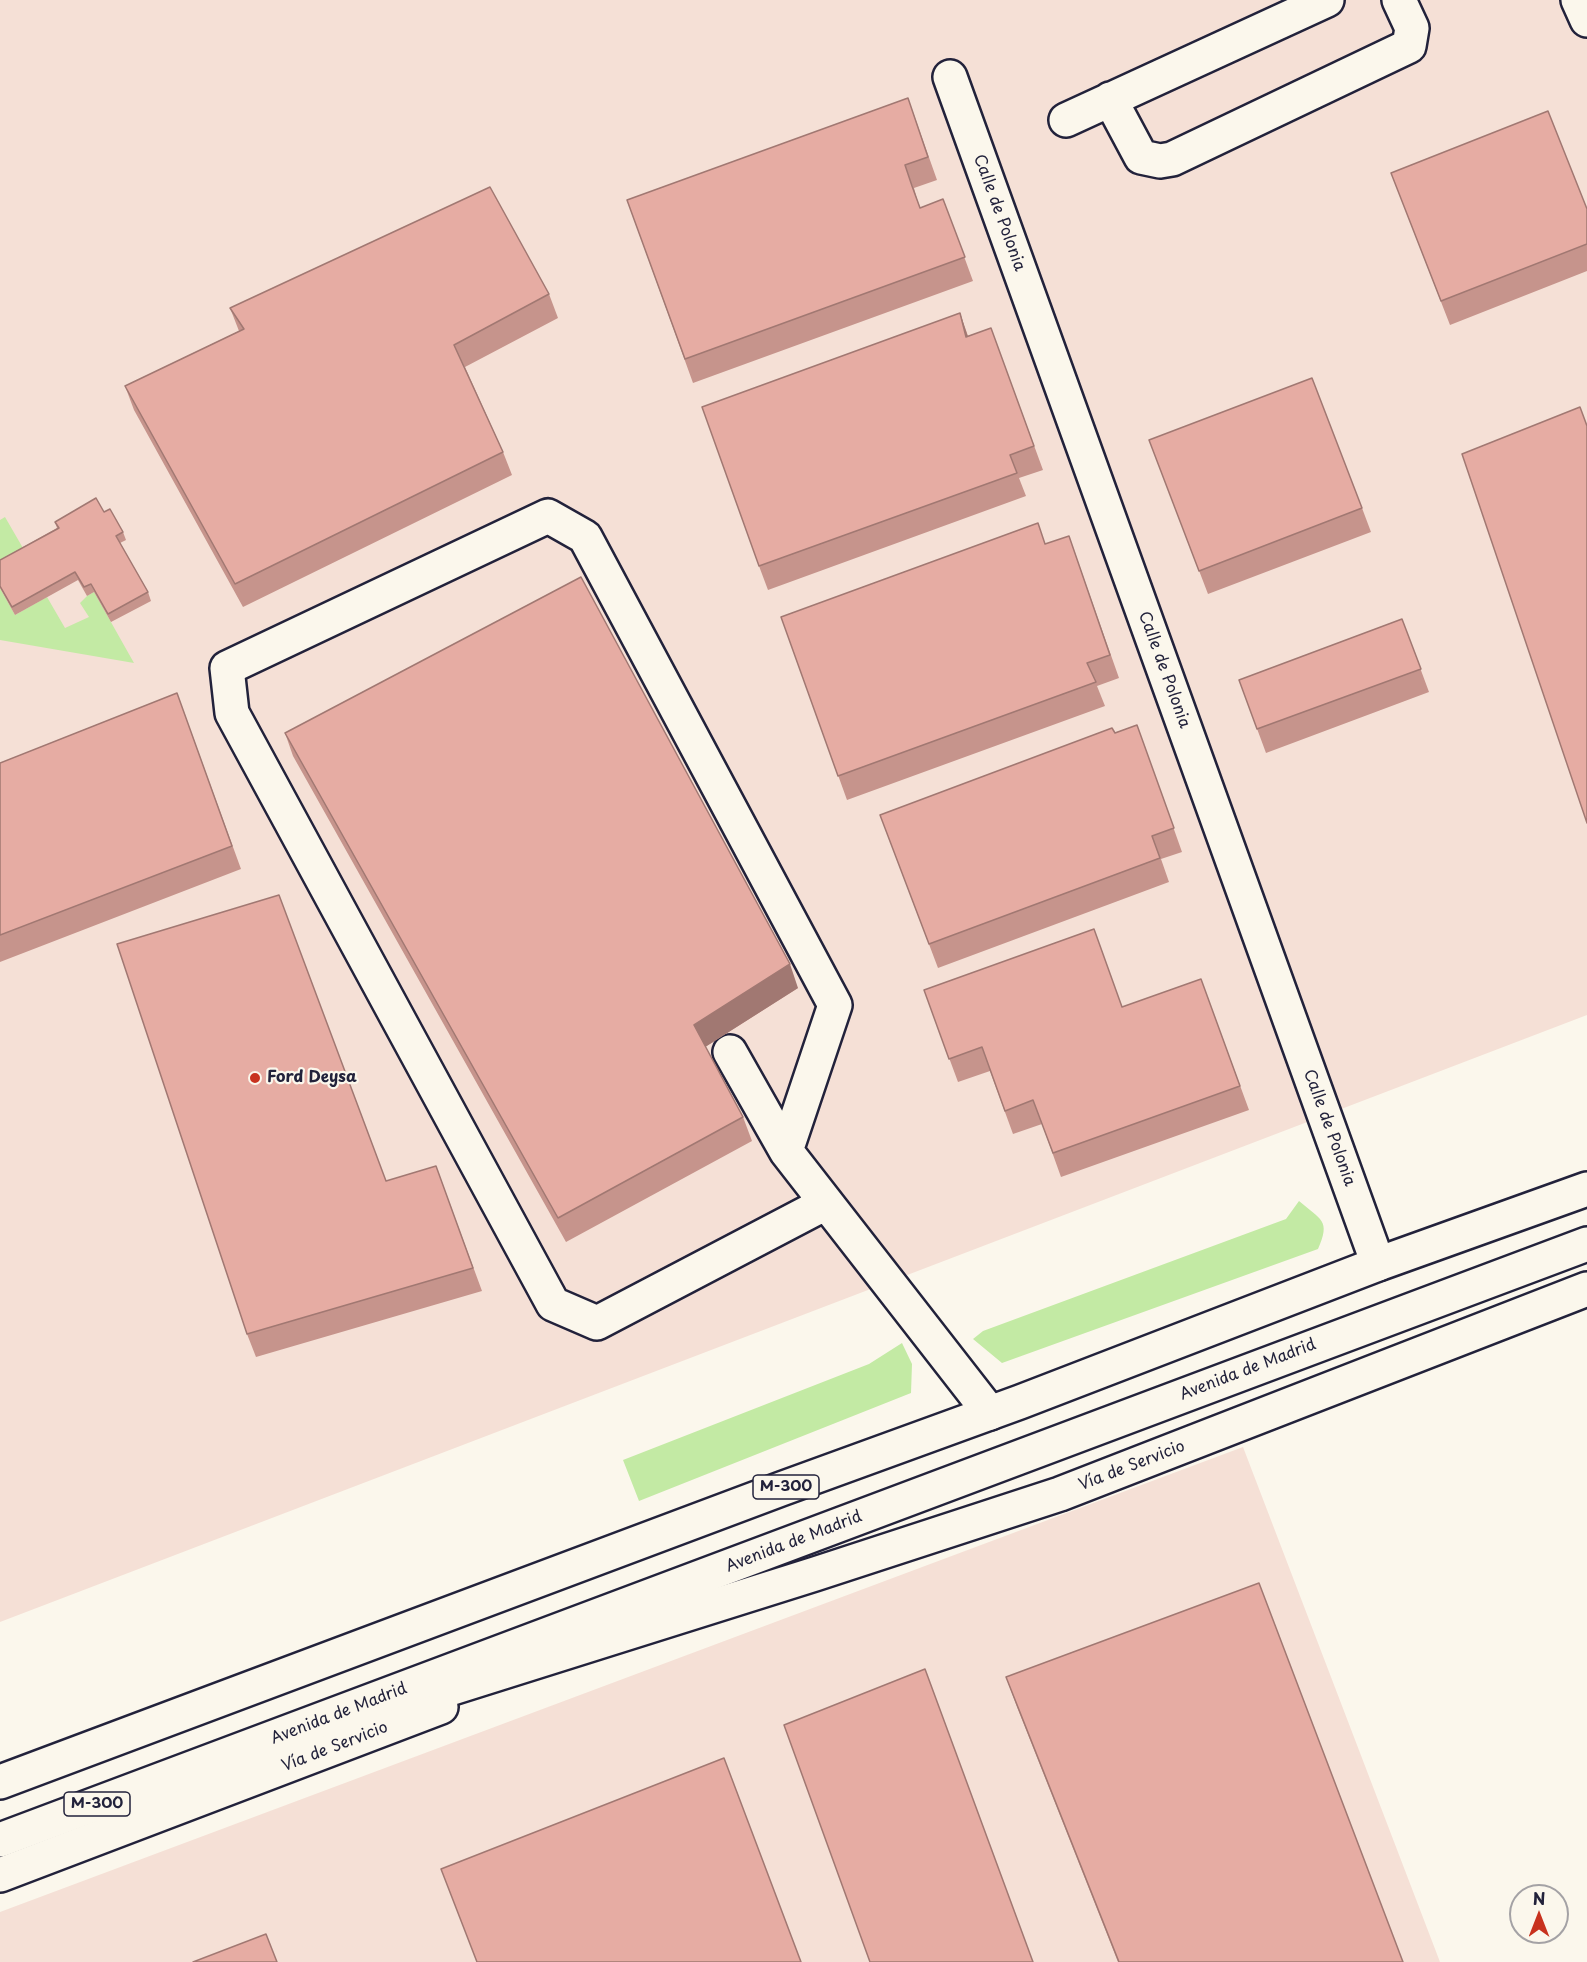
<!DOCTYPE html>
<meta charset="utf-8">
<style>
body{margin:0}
#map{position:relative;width:1587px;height:1962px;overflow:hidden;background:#fbf7ec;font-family:"Playpen Sans",sans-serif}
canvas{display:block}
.north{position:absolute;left:1509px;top:1884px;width:60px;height:60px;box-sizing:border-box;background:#fbf7ec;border:2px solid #a4a2a5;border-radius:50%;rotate:0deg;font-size:16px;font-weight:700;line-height:24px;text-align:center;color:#22223b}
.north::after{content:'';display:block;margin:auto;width:21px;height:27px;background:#c8321e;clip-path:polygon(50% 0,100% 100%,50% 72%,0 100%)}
</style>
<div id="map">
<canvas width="1587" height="1962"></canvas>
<div class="north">N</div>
</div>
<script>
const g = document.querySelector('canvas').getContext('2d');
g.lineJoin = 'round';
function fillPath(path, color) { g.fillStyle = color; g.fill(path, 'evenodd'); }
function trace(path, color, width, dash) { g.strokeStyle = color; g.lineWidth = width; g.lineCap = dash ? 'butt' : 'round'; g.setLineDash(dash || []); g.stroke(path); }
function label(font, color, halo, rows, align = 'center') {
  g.font = font + ' "Playpen Sans",sans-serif'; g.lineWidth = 4.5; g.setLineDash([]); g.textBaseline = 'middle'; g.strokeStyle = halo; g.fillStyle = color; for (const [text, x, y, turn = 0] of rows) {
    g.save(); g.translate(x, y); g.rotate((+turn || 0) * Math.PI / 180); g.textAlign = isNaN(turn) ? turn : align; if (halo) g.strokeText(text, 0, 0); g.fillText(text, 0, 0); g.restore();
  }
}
const built = new Path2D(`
 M0,0H1587V1015L0,1622Z
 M1243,1447L1440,1962H0V1912Z`);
const green = new Path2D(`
 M5,517L27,555L0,570V520Z
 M0,588L15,615L47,597L65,628L89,617L80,603L87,596L94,592L134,663L0,640Z
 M1299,1201C1321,1220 1331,1220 1318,1249L1002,1363L973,1339L983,1331L1286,1219Z
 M902,1343L912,1364L911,1393L639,1501L623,1460L869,1364Z`);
const minor = new Path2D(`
 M1578,0L1587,20
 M950,77L1378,1264
 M1110,99L1141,157L1160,161L1172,159L1409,46L1412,28L1399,0
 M1066,120L1327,0
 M730,1052L786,1151L990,1413
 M786,1151L835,1005L585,537L548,516L227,668L232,713L553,1304L597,1323L826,1203
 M408,1702L815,1574L1060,1494L1587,1289
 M0,1875L441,1707`);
const major = new Path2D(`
 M0,1782L781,1489L1020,1402L1378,1264L1587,1189
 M0,1840L1587,1244`);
const wall = new Path2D(`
 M908,98L937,180L914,188L917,199L920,208L943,199L973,281L693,383L627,200Z
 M1391,173L1587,209V271L1450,325Z
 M549,294L558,318L465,367L503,452L512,475L243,607L134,410L125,386L239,331L230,308Z
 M960,313L968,336L991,328L1043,470L1019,478L1026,496L768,590L759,566Z
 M1149,440L1362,508L1371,532L1208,594Z
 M104,512L123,532L126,540L120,543L148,592L151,601L111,622L94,592L87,596L78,580L15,615L0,588V560L57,528L55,522Z
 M1069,536L1119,678L1097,686L1105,706L847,800L781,617L1046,544Z
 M1402,619L1429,692L1266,753L1239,680Z
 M177,693L241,869L0,962V763Z
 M1137,725L1182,852L1161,859L1169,882L938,968L880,815Z
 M285,733L798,988L705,1047L743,1117L752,1141L566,1242L293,756Z
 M1201,979L1249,1110L1061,1177L1042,1124L1013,1134L990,1071L958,1082L924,990L1122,1007Z
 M436,1166L482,1291L256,1357L247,1334L386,1181Z
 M1006,1677L1403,1962H1118L1017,1707Z`);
const shadedWall = new Path2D(`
 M960,313L968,337H966Z
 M790,964L798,988L702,1049L694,1025Z`);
const building = new Path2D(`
 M908,98L928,157L905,165L912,186L920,208L943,199L965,257L685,359L627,200Z
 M1548,111L1587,209V244L1441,301L1391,173Z
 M490,187L549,294L454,345L503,452L235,584L125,386L244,329L230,308Z
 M960,313L966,337L991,328L1034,446L1010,455L1017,473L759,566L702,407Z
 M1312,378L1362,508L1199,571L1149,440Z
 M1580,407L1587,426V823L1462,454Z
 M96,498L104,512L110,509L123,532L116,536L148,592L108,614L91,584L84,587L75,572L12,607L0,586V560L59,528L55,522Z
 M1038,523L1045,544L1069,536L1110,655L1087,663L1096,682L838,776L781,617Z
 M581,577L790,964L694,1025L743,1117L558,1218L285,733Z
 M1402,619L1421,669L1257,729L1239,680Z
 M177,693L232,846L0,935V763Z
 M1137,725L1174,828L1152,836L1160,858L929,944L880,815L1112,728L1115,733Z
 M279,895L386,1181L436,1166L473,1268L247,1334L117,944Z
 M1094,929L1122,1007L1201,979L1240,1086L1053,1153L1033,1100L1005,1111L982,1047L949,1059L924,990Z
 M1259,1583L1403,1962H1119L1006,1677Z
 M925,1669L1033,1962H870L784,1725Z
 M724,1758L801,1962H477L441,1869Z
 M266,1934L277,1962H193Z`);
const markers = [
 [255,1078,6,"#c8321e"]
];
const shields = [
 [786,1487,66],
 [97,1804,66]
];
const shieldNames = [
 ["M-300",786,1487],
 ["M-300",97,1804]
];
const streetNames = [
 ["Calle de Polonia",999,213,70],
 ["Calle de Polonia",1164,670,70],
 ["Calle de Polonia",1329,1128,70],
 ["Avenida de Madrid",1248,1370,-21],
 ["Vía de Servicio",1132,1466,-21],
 ["Avenida de Madrid",794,1542,-21],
 ["Avenida de Madrid",339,1714,-21],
 ["Vía de Servicio",335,1747,-21]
];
const poiNames = [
 ["Ford Deysa",267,1078]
];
fillPath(built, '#f5e0d6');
fillPath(green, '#c3eaa4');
trace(minor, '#22223b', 38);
trace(major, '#22223b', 38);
trace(minor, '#fbf7ec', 33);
trace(major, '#fbf7ec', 33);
fillPath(wall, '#c6948c');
fillPath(shadedWall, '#a17872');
fillPath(building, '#e6aca3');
trace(building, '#a17872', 1.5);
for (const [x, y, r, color] of markers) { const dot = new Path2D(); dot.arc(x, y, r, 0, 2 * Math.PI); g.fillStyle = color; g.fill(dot); trace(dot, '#fbf7ec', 2); }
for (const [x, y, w] of shields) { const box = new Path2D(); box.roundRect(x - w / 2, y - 12, w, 24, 4.5); g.fillStyle = '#fbf7ec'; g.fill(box); trace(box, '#22223b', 1.5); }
label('bold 15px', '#22223b', null, shieldNames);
label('16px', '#22223b', '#fbf7ec', streetNames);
label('bold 16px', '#22223b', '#fbf7ec', poiNames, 'left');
</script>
